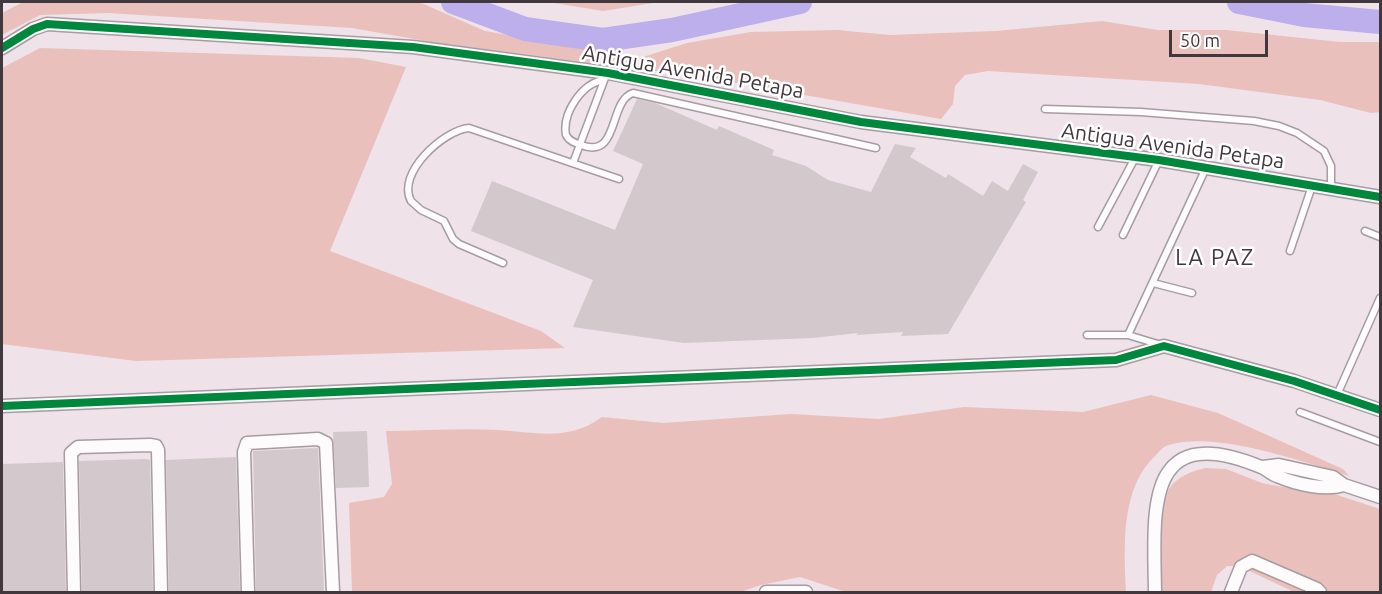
<!DOCTYPE html>
<style>
body{margin:0}
#map{position:relative;width:1382px;height:594px;overflow:hidden;background:#efe2e9;font-family:Ubuntu,sans-serif}
canvas{display:block}
.frame{position:absolute;inset:0;border:3px solid #41383d;pointer-events:none}
.scale{position:absolute;left:1169px;top:30px;width:99px;height:27px;box-sizing:border-box;border:3px solid #41383d;border-top:0;padding-left:8px;font-size:18px;line-height:21px;white-space:nowrap;color:#41383d;-webkit-text-stroke:4px #fff;paint-order:stroke}
</style>
<div id="map">
<canvas width="1382" height="594"></canvas>
<div class="frame"></div>
<div class="scale">50 m</div>
</div>
<script>
const g = document.querySelector('canvas').getContext('2d');
g.lineJoin = 'round';
function fillPath(path, color) { g.fillStyle = color; g.fill(path, 'evenodd'); }
function trace(path, color, width, dash) { g.strokeStyle = color; g.lineWidth = width; g.lineCap = dash ? 'butt' : 'round'; g.setLineDash(dash || []); g.stroke(path); }
function label(font, color, halo, rows, align = 'center') {
  g.font = font + ' Ubuntu,sans-serif'; g.lineWidth = 5; g.setLineDash([]); g.textBaseline = 'middle'; g.strokeStyle = halo; g.fillStyle = color; for (const [text, x, y, turn = 0] of rows) {
    g.save(); g.translate(x, y); g.rotate((+turn || 0) * Math.PI / 180); g.textAlign = isNaN(turn) ? turn : align; if (halo) g.strokeText(text, 0, 0); g.fillText(text, 0, 0); g.restore();
  }
}
const green = new Path2D(`
 M23,2H419L485,31L640,58L687,43L751,32L837,30L890,35L996,31L1102,21L1158,30H1226L1340,42H1380V112L1371,113L1320,100L1199,84L988,71L965,75L955,86L953,104L941,119L702,77L437,43L352,28L108,13L40,15L2,35V13Z
 M548,2H659L603,11Z
 M40,48L359,58L406,67L330,251L541,331L565,348L136,361L2,344V68Z
 M1151,395L1218,413L1343,469L1349,476C1304,462 1212,429 1166,446C1163,447 1159,452 1156,455C1120,488 1124,547 1126,592H846L800,577L761,585L740,592H352L349,503L384,497L392,484L386,431C423,431 460,428 497,430C536,432 568,442 602,417L663,423L791,414L879,419L964,407L1083,412Z
 M1205,468L1226,469L1262,483L1298,490L1325,491L1380,509V592H1294L1239,566H1227L1217,575L1211,592H1158C1159,564 1154,507 1172,485C1181,475 1193,471 1205,468Z`);
const river = new Path2D(`
 M453,2L525,29L603,40L672,30L800,2
 M1239,2L1304,15L1380,22`);
const building = new Path2D(`
 M637,99L655,103L717,130L719,126L774,150L772,155L806,166L828,180L871,192L895,144L916,148L910,157L946,178L948,174L983,196L992,181L1008,191L1023,164L1038,172L1023,200L1026,202L948,334L901,336L903,332L856,335L858,333L812,338L684,343L573,327L593,280L471,231L492,181L615,230L643,164L613,151Z
 M367,431L369,487L336,488L333,432Z
 M318,448L324,592H256L253,451Z
 M236,457L240,592H169L166,460Z
 M145,459L150,460L153,592H82L79,461Z
 M63,462L66,592H2V464Z`);
const service = new Path2D(`
 M604,80C582,83 562,113 566,135C569,141 575,143 581,145C620,160 608,101 633,93L876,148
 M1045,109L1141,112L1254,121L1279,126L1297,133L1324,151L1331,166V188
 M573,163L605,78
 M1098,227L1135,158
 M1365,231L1380,237
 M1123,235L1159,160
 M1290,251L1312,186
 M503,263L459,244L453,239L444,221L421,210L411,201C396,173 444,130 469,128L619,179
 M1153,283L1192,293
 M1087,335H1128
 M1161,345L1128,335L1206,168
 M1337,395L1380,298
 M1300,412L1380,442`);
const minor = new Path2D(`
 M2,48L33,29L47,24L413,47L608,73L861,122L1159,160L1380,197
 M2,406C373,392 745,373 1116,360L1164,346L1294,381L1380,410
 M1263,467L1279,465L1333,477L1344,485L1380,497
 M74,592L71,453L78,447L150,445L156,446L158,450L161,592
 M248,592L244,452L247,443L318,439L326,443L333,592
 M766,592H806
 M1155,592C1154,512 1143,418 1261,467C1267,469 1271,474 1277,476C1296,484 1324,491 1344,485
 M1231,592L1241,567L1252,561L1317,589L1320,592`);
const cycleway = new Path2D(`
 M2,48L33,29L47,24L413,47L608,73L861,122L1159,160L1380,197
 M2,406C373,392 745,373 1116,360L1164,346L1294,381L1380,410`);
const streetNames = [
 ["Antigua Avenida Petapa",693,72,10],
 ["Antigua Avenida Petapa",1173,146,8]
];
const neighbourhoodNames = [
 ["LA PAZ",1215,258]
];
fillPath(green, '#e9c0bb');
trace(river, '#bdaeec', 24);
fillPath(building, '#d3c8cc');
trace(service, '#a69ca1', 9);
trace(minor, '#a69ca1', 15);
trace(service, '#fdfbfc', 6);
trace(minor, '#fdfbfc', 12);
trace(cycleway, '#00873e', 8);
label('21px', '#41383d', '#fff', streetNames);
g.letterSpacing = '1.5px';
label('22px', '#41383d', '#fff', neighbourhoodNames);
g.letterSpacing = '0px';
</script>
